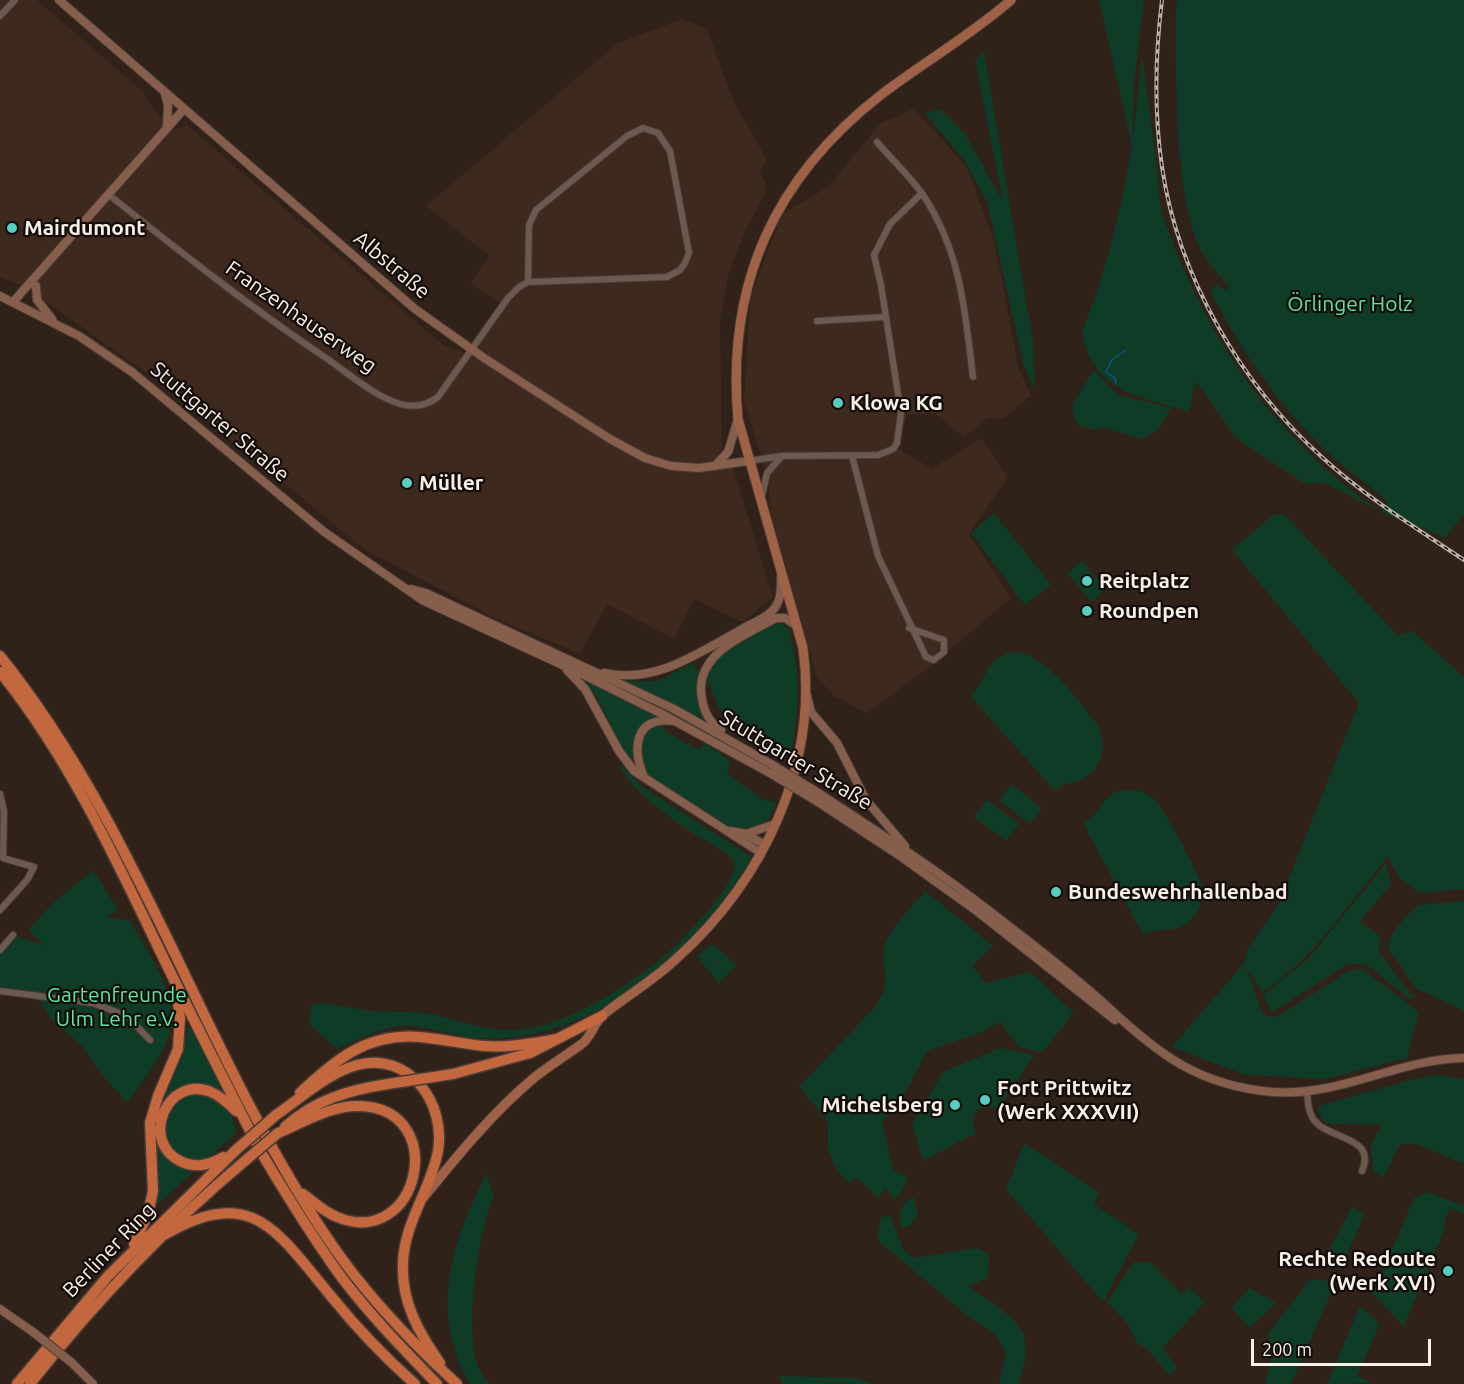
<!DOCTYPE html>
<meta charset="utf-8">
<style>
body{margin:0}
#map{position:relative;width:1464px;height:1384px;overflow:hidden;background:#302119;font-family:Ubuntu,sans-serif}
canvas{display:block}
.scale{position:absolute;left:1251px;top:1339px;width:180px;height:27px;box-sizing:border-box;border:3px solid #f9efe9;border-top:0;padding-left:8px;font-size:18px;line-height:21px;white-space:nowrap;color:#f9efe9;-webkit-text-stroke:4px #130c09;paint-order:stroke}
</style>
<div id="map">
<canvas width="1464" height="1384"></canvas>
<div class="scale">200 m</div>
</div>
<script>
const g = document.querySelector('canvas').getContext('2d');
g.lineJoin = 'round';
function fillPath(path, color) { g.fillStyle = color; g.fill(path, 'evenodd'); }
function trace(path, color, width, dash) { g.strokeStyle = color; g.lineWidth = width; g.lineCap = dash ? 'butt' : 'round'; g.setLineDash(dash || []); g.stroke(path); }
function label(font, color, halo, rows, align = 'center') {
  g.font = font + ' Ubuntu,sans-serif'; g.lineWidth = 4.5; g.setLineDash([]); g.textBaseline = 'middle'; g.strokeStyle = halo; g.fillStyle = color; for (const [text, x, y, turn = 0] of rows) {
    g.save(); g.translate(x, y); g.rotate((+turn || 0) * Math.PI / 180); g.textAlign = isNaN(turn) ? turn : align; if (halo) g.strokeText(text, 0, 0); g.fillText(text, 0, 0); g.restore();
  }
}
const built = new Path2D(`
 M0,0H37L142,91L158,115L174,129L187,125L443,345L481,358L471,350L503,305L470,283L490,256L426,206L618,43L682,19L707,29L732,98L767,160L760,170L766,185L764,196L746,229L728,276L720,321L722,446L715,466L732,464L773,597L742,622L694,599L674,639L607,604L580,654L497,619L364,549L163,384L23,286L0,277Z
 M914,109L967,167L995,244L1018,366L1031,396L1003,419L988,418L964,437L934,413L907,415L898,448L932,469L981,438L1008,477L969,534L1011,598L933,664L867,713L834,696L817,678L771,514L767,473L744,401L750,299L782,214L828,187L881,123Z`);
const green = new Path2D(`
 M1099,0H1144L1134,82L1132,146Z
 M1177,0H1464V513L1446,538L1381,512L1325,483H1304L1236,438L1196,381L1189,412C1140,396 1091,392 1082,332C1119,238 1134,153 1142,53C1147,91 1152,129 1157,167C1159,182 1158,201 1163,216C1205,338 1275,439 1381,512L1388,501C1373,488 1356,477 1341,464C1284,415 1244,356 1210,291L1217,284L1225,290L1230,288C1217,273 1203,258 1196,239C1178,191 1178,125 1176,74C1176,49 1174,24 1177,0Z
 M984,51L1033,341L1035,390L1024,366L987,202L965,162L925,113L940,109L966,135L1003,202L975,60Z
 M1094,371L1118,395L1171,408L1158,430L1142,439L1105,428L1095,430L1079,426C1065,403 1076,401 1086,383C1089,377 1088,375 1094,371Z
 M994,513L1051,585L1025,605L971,533Z
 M1284,514L1398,636L1412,631L1464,677V889L1420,893L1399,878L1388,856C1349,903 1314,959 1262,992L1246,967L1263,1015L1277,1017L1348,971L1362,969L1419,1012L1407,1058L1325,1079L1245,1075L1172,1047L1244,963L1248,948L1279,903L1359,703L1232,550L1273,515Z
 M1082,561L1106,589L1091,602L1067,573Z
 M778,622L788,628C802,677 799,705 791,755L720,710L711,690V682L706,686V721L623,681H659L692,663L699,671L724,652Z
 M1012,652C1046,651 1077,701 1098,725C1107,746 1104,769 1081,780C1071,784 1064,782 1055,791L970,696C987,680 986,658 1012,652Z
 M583,680L657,716L666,732L699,750L705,743L731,761L727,773L763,800L777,802L769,819L752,830L732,828L649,778L625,753L595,694Z
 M621,764L642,787L752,857C700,950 592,1046 478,1038C453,1037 427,1024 402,1026C380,1028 356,1040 337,1049L309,1024L311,1012L310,1005C329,1000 352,1010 373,1011C389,1012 406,1011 423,1013C451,1016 478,1030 508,1030C563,1031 644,978 682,939C699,921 734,887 735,862C724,849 707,842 693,833C667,816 637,794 620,768Z
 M1011,784L1042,808L1030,824L999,801Z
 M1118,791C1130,789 1143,790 1153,798C1163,806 1200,875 1202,887C1203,898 1200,909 1193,918C1178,936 1159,925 1143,935L1083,823C1099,816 1101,798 1118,791Z
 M987,800L1019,824L1006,841L974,817Z
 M1386,863L1391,884L1360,922L1380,936L1379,952L1413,997L1411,1000L1371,968L1363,964H1347L1272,1013L1263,995L1309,958Z
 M93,870L118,910L106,917L131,921C145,949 178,994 171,1027C165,1055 143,1080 128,1103L106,1080L80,1044L52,1020L33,991L0,987V955L18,936L44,946L29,930L51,905Z
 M925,891L993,946L972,965L986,983L1030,972C1046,984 1057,1000 1074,1012L1042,1053L1019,1047L1000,1022L982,1032L927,1051L900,1103L882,1121L893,1170L908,1177L901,1193L895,1199L885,1188L878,1198L856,1177L849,1184L836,1169L828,1150V1121L799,1087L874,1008C895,978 880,977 884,949C886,932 913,905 925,891Z
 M1464,901V1011L1416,988L1388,948C1389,932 1407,915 1419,905Z
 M712,944L736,965L719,984L697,956Z
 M189,1022L223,1090L237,1132L157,1205C159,1180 151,1155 153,1131C156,1093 185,1061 189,1022Z
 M1001,1048L1034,1055L998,1109L986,1106L976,1111L972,1122L976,1133L923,1161L912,1124L944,1071Z
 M1439,1075L1464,1079V1164L1416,1144H1400L1384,1177L1373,1172C1373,1141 1364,1153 1383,1125L1328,1124L1322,1120L1317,1108L1322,1105L1414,1079Z
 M1024,1143L1100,1193L1094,1204L1139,1234L1103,1302L1006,1189Z
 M486,1174L494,1195C479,1231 463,1332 479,1368C481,1374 486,1379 489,1384H470C428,1314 452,1241 486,1174Z
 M1427,1192L1464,1206V1214L1450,1208L1444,1223V1231L1404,1326L1373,1294L1414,1198Z
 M914,1197L918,1215L911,1225L902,1229L899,1215L904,1203Z
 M1352,1207L1365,1214L1340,1270L1331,1263L1329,1250Z
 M881,1216L891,1217L903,1249L913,1258L977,1248L989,1254L988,1278L968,1286C986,1300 1022,1317 1025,1341C1028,1355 1022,1371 1019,1384H999L1006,1354L996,1335L969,1317L882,1244L877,1237Z
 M1134,1262H1150L1181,1294L1189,1287L1205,1302L1163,1348L1177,1368L1169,1376L1147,1348L1138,1344L1127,1323L1107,1302Z
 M1323,1279L1334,1286L1291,1384H1265L1271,1361L1268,1333L1310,1280Z
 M1249,1288L1276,1303L1249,1328L1232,1308Z
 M1360,1306L1380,1324L1357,1375L1371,1383L1327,1384Z
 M779,1376L857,1378L872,1384H783Z`);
const stream = new Path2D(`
 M1116,383L1115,378L1106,372L1112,360L1126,350`);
const street = new Path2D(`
 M0,16L15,0
 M877,142C892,160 910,176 923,195C961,252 965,311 973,377
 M108,194C179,251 250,307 326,358C348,373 374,396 400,404C414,408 426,406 438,397L508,298L519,287L528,282L667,277L680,270L685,263L689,253L670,151L658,133L643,128L627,136L536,210L529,225L528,282
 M817,321L885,317
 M852,456L878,556L926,657L934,660L944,652V640L909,628
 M748,461L782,456L878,455L893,449L897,443L901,413L881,285L874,255L890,224L922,193
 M762,496L767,473L782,456
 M0,794L4,811L3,858L34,867L27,880L0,910
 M0,950L13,935
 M0,991L93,1003L127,1016L150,1040
 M1307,1092C1308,1102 1308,1112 1314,1120C1329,1140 1377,1136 1362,1171`);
const secondary = new Path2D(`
 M59,0L415,309L484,358L610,439L645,458L671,466L699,468L748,461
 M165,94L168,105L167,125
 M36,286L37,300L52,319
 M0,296L79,336L132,372L323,531L422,600L582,674L662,714L770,773
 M13,302L184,109
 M715,466L728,452L738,419
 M411,589L426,593L674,709L771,764
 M567,670L585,689L619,751L634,771L761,853
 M604,673C654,684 695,655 737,632C747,625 764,620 772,611C782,601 781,588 781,576
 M807,696L811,712L837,743L866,800L905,846
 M721,730C710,723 704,712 702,699C693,654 744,636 776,618H785L797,626
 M644,777C632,749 634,716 674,721
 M820,794C878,832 937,870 992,913C1031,943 1072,974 1108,1007C1159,1055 1200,1086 1273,1092C1340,1097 1398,1059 1464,1058
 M818,802L900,856L978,912L1115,1020
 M730,831L746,834L765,845
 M746,834L775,824
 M0,1309L33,1332
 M71,1362L93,1384`);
const primary = new Path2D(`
 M424,1197C458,1155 493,1112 535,1077C550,1065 567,1055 583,1043C592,1035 595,1021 604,1014C628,995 654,980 676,959C763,881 819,765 803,648L738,419C726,283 775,177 882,94C924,62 971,35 1011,0`);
const highway = new Path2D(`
 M0,656C141,831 203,1054 328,1239C364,1293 409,1340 457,1384
 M0,672C67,755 114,855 160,951C193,1019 227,1086 262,1154C287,1196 313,1238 342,1278C371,1316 404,1350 437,1384
 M453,1074L530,1053L602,1016
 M300,1093C336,1059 367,1033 420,1037C442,1039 463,1044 484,1046C508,1048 533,1043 557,1039
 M276,1115C301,1098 328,1073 357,1065C410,1051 446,1104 438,1151C431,1189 404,1223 403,1263C401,1302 419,1333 440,1363
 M285,1127C314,1100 349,1090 388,1084
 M278,1133C304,1122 332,1105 360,1106C451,1109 419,1251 337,1217C324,1212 314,1202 303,1194
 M224,1157C209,1165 196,1169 180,1161C139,1140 168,1074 211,1092C221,1096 229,1104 236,1111
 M159,1238C250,1183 274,1227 330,1295C356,1327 384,1357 415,1384
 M134,1244L148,1214L153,1191L150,1123L158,1096L178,1049L180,1018L177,994
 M17,1384L108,1276L236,1150
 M30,1384C95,1302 166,1227 246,1160`);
const rail = new Path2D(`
 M1162,0C1155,56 1154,112 1162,167C1178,277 1242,386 1324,459C1367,498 1416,528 1464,560`);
const secondaryBridge = new Path2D(`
 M771,764L820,794
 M770,773L818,802
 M33,1332L71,1362`);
const highwayBridge = new Path2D(`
 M388,1084L453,1074
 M236,1150L276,1115
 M246,1160L278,1133`);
const markers = [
 [12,228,6,"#57cec1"],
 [838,403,6,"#57cec1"],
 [407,483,6,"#57cec1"],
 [1087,581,6,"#57cec1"],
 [1087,611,6,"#57cec1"],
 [1056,892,6,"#57cec1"],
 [985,1100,6,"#57cec1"],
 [955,1105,6,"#57cec1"],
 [1448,1271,6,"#57cec1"]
];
const poiNames = [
 ["Mairdumont",24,228],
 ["Klowa KG",850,403],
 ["Müller",419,483],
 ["Reitplatz",1099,581],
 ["Roundpen",1099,611],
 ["Bundeswehrhallenbad",1068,892],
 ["Fort Prittwitz",997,1088],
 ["(Werk XXXVII)",997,1112],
 ["Michelsberg",943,1105,"right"],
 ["Rechte Redoute",1436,1259,"right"],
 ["(Werk XVI)",1436,1283,"right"]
];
const streetNames = [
 ["Albstraße",392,265,40],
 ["Franzenhauserweg",301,317,35],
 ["Stuttgarter Straße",220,422,40],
 ["Stuttgarter Straße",796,760,31],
 ["Berliner Ring",109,1250,-46]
];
const parkNames = [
 ["Örlinger Holz",1350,304],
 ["Gartenfreunde",117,995],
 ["Ulm Lehr e.V.",117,1019]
];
fillPath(built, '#3e291e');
fillPath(green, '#0f3c26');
trace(stream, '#0b5785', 1.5);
trace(street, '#493c36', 8);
trace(secondary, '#493c36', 10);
trace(primary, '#493c36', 11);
trace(highway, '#493c36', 13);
trace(street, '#6c5a51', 6);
trace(secondary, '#865e4c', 8);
trace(primary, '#a06246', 9);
trace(highway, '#c3673f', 10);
trace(rail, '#baafa8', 4);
trace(rail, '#130c09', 1.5, [4.5]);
trace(secondaryBridge, '#493c36', 10, []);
trace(highwayBridge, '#493c36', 13, []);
trace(secondaryBridge, '#865e4c', 8);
trace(highwayBridge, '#c3673f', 10);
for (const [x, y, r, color] of markers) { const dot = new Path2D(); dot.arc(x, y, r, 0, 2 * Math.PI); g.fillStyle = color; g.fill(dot); trace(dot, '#130c09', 2); }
label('bold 21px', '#f9efe9', '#130c09', poiNames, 'left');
label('21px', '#f9efe9', '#130c09', streetNames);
label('21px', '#5ce6a0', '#130c09', parkNames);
</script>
